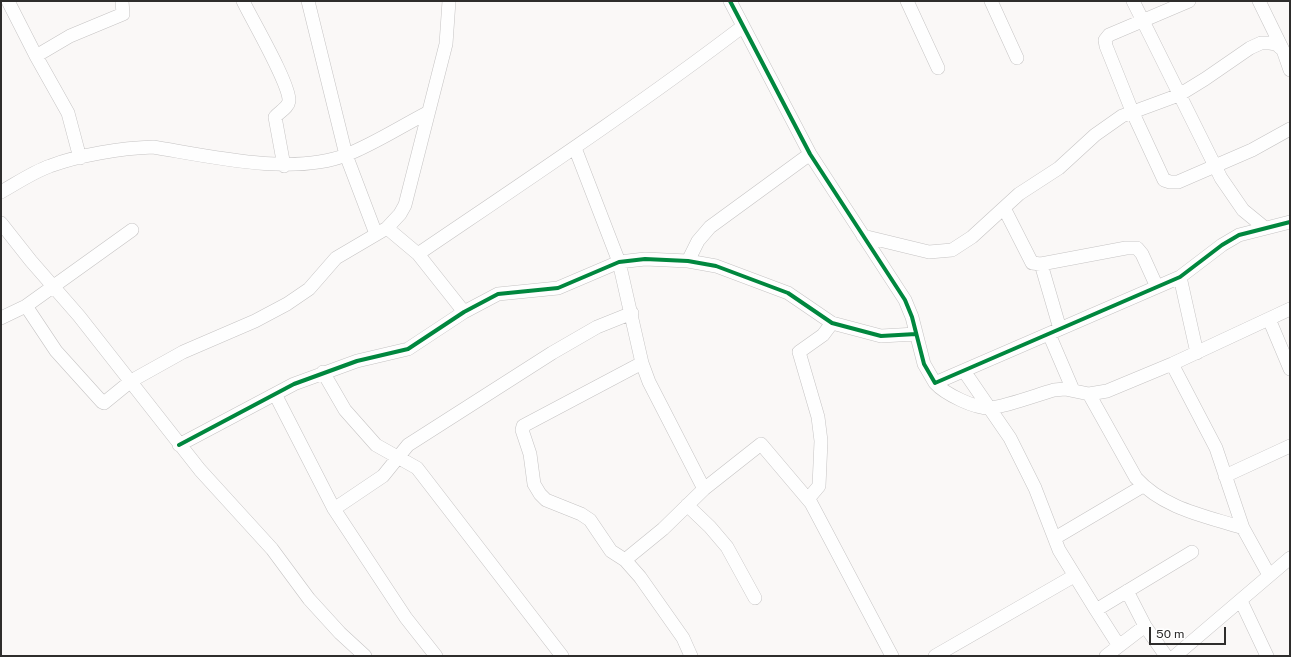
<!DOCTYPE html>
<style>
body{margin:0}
#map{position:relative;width:1291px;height:657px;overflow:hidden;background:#faf8f7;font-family:"Public Sans",sans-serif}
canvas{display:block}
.frame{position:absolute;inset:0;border:2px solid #2e2d2c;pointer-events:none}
.scale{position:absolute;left:1149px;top:627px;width:77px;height:18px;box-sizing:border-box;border:2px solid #2e2d2c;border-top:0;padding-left:5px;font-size:12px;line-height:14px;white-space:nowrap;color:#2e2d2c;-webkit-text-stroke:3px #fff;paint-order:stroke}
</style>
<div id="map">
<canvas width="1291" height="657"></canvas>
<div class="frame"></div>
<div class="scale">50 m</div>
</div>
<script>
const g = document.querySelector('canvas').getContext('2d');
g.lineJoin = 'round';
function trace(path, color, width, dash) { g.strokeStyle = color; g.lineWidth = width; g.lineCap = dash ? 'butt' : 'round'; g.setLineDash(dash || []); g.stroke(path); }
const minor = new Path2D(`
 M8,1L36,56L68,113L80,158
 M243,1C252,20 290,84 289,101C288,108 279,112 275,117L284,166
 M308,1L346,155L376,234
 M730,1L810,154L905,300L912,317L924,364L935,383L1180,277L1222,245L1239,235L1290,222
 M907,1L938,68
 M991,1L1017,58
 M1133,1L1221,178L1243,210L1265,228
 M1189,1L1109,35L1105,40L1106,46L1132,111L1164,180L1170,182H1178L1252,150L1290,129
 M1259,1L1283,50L1290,70
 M36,56L70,36L123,14L122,1
 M575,148L619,262L642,363L649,382L704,489
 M1,192C17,183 33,172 50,166C79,155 122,148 153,147C208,156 293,176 346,155C374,144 400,127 427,113
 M1004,208L1032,263L1041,264L1126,248H1137L1142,254L1157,287
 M1,223L31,261L79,316L200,470L272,549L309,599L340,633L365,656
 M387,228L418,254L464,312
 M863,236L929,252L952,250L972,237L1019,194L1059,168L1095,135L1122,116L1179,95L1205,79L1250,48L1261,43H1270L1276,44L1283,50
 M418,254C527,180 637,107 742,27
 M688,261L698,241L710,227L810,154
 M1041,264L1060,329
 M1180,277L1197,353
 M26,306L56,351L102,402L104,403L131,381L183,352L255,321L287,304L309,289L336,258L387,228L400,214L405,205L446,44L449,1
 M1,318L26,306L132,230
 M1269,319L1290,369
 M1049,334L1073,390
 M642,363L523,426L522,430L530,454L534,484L540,494L546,500L581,514L590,520L611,551L625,560L640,577L683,638L691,656
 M1172,364L1216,448L1243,528L1269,575
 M964,371L1010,438L1035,488L1059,550L1096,610L1192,552
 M323,372L345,410L376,445L417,468L562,656
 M935,383C945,394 975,409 991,408C1007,406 1037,395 1054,390L1065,389L1089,394L1107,391L1172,364L1290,309
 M275,394L334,509L406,618L436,656
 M1089,394L1136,478C1164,509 1206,516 1243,528
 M179,445L294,384L357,361L408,349L464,312L498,294L558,288L619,262L645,259L688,261L716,266L788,293L832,323L881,336L916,334
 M1225,476L1290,446
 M808,499L819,486L821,441L818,417L799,352L823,335L832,323
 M687,505L710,527L727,547L755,598
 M334,509L383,476L408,445L552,353L597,327L632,313
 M1055,538L1143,486
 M625,560L663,529L704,489L761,444L811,503L892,656
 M1127,591L1145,626L1166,656
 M1241,601L1267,656
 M1096,610L1119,646
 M935,656L1074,576
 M1106,656L1145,626
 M1175,656L1290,558`);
const cycleway = new Path2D(`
 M730,1L810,154L905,300L912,317L924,364L935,383L1180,277L1222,245L1239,235L1290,222
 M179,445L294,384L357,361L408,349L464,312L498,294L558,288L619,262L645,259L688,261L716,266L788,293L832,323L881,336L916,334`);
trace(minor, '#c5c3c3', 14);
trace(minor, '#fefefe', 13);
trace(cycleway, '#00873e', 4);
</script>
